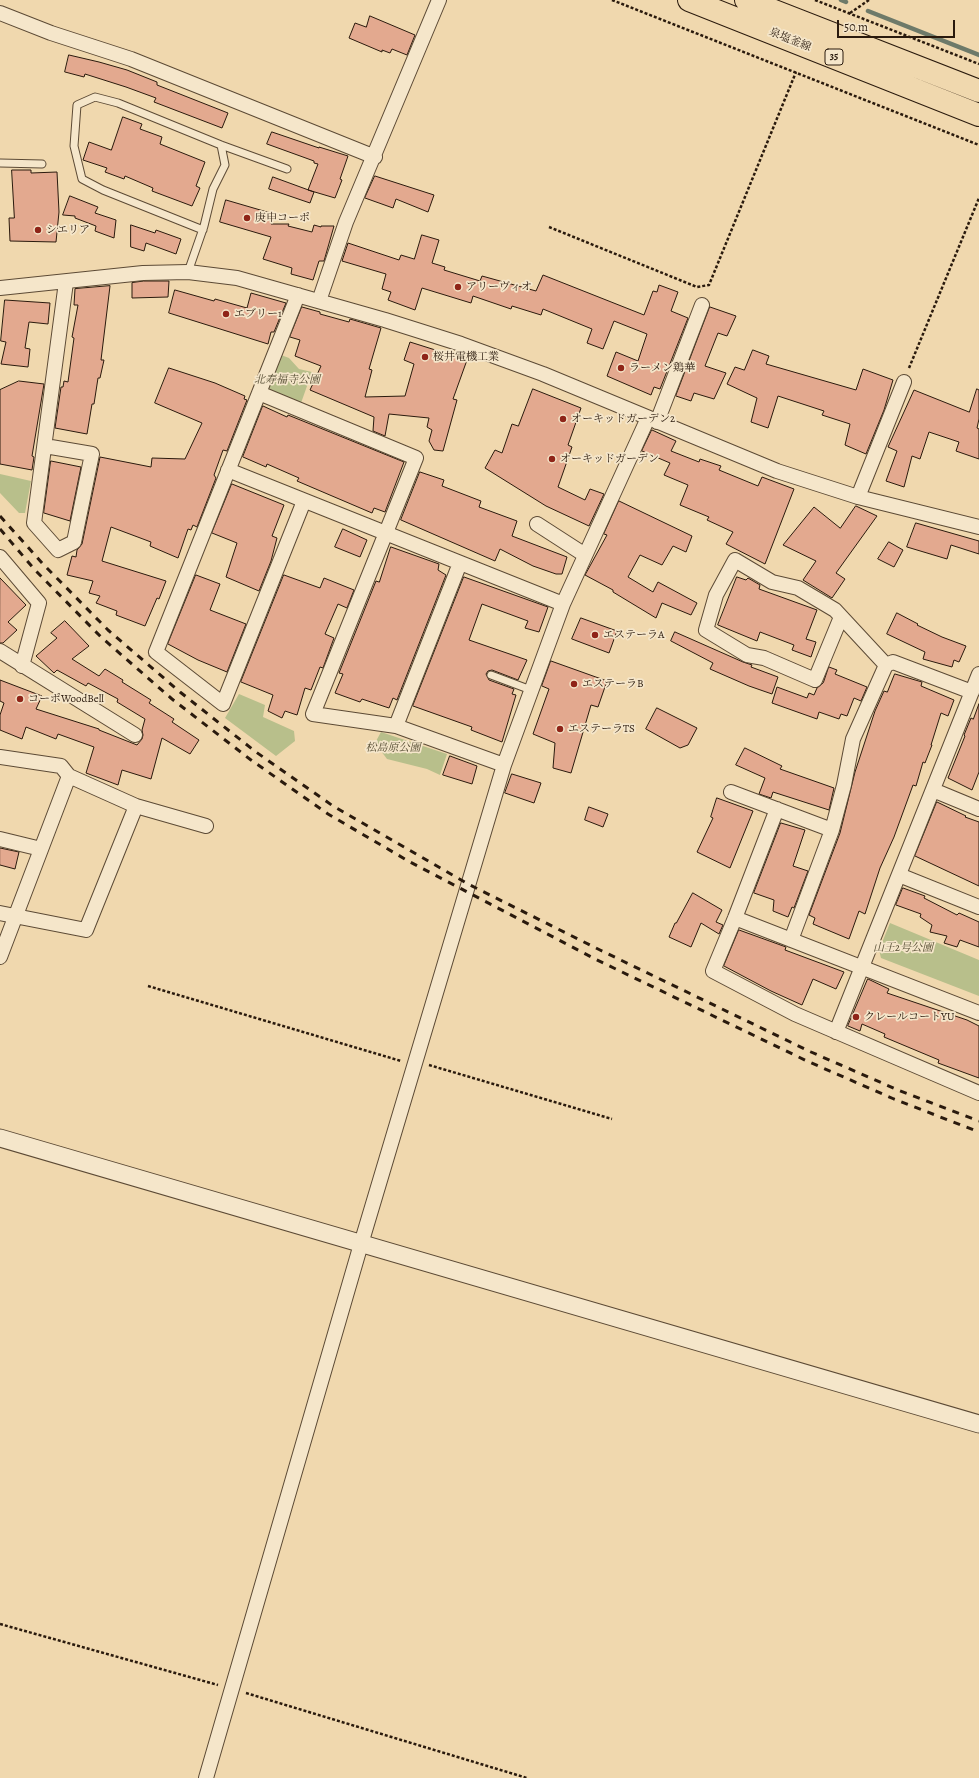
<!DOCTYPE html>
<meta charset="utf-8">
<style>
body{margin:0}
#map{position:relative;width:979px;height:1778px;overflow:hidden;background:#f0d8ae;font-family:Alegreya,serif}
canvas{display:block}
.scale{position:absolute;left:837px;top:20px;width:118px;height:18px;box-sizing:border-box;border:2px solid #2a1a0d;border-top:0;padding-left:5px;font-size:12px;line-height:14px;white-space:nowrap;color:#2a1a0d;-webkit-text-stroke:3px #f5e6ca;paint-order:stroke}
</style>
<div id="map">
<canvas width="979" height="1778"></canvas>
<div class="scale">50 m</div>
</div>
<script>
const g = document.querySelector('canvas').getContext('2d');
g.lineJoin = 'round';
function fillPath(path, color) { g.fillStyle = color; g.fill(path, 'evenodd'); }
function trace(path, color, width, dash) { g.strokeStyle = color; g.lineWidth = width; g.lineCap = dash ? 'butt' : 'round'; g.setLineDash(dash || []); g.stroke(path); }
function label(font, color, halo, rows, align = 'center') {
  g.font = font + ' Alegreya,"Noto Serif JP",serif'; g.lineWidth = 3.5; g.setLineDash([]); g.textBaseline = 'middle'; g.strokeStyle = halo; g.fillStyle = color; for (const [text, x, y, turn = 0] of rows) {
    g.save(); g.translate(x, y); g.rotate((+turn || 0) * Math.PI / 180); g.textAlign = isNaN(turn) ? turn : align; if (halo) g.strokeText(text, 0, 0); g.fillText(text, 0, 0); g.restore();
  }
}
const green = new Path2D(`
 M281,355L289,358L299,369L312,372L301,403L267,388Z
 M0,474L31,481L25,513H19L0,493Z
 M239,694L265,705L263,717L294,731L295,741L276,756L225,718Z
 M381,732L447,754L440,775L427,769L387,759L375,743Z
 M890,923L979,960V996L881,958L879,950Z`);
const stream = new Path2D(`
 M841,0L846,2
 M868,11L979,55`);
const building = new Path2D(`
 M370,16L415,35L407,55L392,49L390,53L382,50V52L349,38L355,23L366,27Z
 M69,55L99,62L127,70L157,82V85L228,113L222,128L154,102L156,98L126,87L85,74L84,77L65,72Z
 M123,117L142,124L140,129L162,137L160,144L205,162L196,186L200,188L192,206L152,191L153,188L125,176L124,179L105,172L107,168L83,160L89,142L111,150Z
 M272,132L319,148V147L348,156L340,179L342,180L335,198L308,190L318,164L314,163V161L267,144Z
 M12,170H31V173L57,172L59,212L56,242L10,241L9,218H14Z
 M375,176L434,195L428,212L396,199L393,208L365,198Z
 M273,177L314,192L310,203L269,189Z
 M70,196L98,207L95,213L116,220L114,238L95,231L96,226L75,218V216L63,215Z
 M226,200L274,214L271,224H289L288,226L312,232L314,225L321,227V226H334L324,261H319L313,280L291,274L292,268L263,259L271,237L220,222Z
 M131,225L155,233L156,230L181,239L176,254L146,243L144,251L131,247Z
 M422,235L439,240L432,263L445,267L444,270L480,281L482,276L536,291L543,275L644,315L653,291L657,292L659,285L678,292L671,311L688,318L660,389L654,387L651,395L607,376L616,352L638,361L647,334L614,321L603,349L587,343L592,329L543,309L541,315L512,306L511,309L473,296L471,303L422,288L415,310L388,300L391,292L382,289L386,274L342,261L348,243L399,260L401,255L414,259Z
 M144,281H169L168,297L132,298V283Z
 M110,286L101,360H104L100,378H98L94,404H92L87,434L55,428L61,387H63L64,381L68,382L74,338L72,337L78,305H74L75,289Z
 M175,290L214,301L215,299L247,308L251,293L286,303L274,332H271L268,344L169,313Z
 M5,300L50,303L48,324L29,322L25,348L30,349L28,367L1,364L6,342L1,341Z
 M302,307L320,312V314L349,322L350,319L381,328L369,369L372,370L365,397L405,396L414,364L404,360L410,342L467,360L453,399L457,400L443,451L434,450L429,441L432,430L427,427L429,418L389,414L385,436L373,431L374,417L310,390L321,366L295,356L300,340L290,337Z
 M710,307L736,316L727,336L718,333L705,366L726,373L714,399L694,393L691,401L676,396Z
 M753,350L769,356L766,364L856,390L863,369L893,380L884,410L866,454L845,445L850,424L822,415L824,411L778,396L768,428L751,422L757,398L727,384L735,367L744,370Z
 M169,368L215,383L245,396L244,399L247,400L227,451L223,450L214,475L216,478L197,527L193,525L191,530L188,529L178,558L150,546L151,542L111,527L102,561L166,581L159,599L157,598L145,626L116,615L117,611L96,603L100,596L89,593L93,581L67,575L72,556L76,557L77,550L82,544L100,457L151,467L152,458L185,459L202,423L155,403Z
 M19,381L44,384L32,456L34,457L32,470L0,464V390Z
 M533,389L581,408L568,445L572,447L558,487L585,500L590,489L604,494L589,526L546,506L485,468L495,450L502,453L512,424L518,426Z
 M977,389L979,390V419L977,428L979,429V459L956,451L959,442L929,432L920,459L912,456L904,487L886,481L897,451L888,447L914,390L969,412Z
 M263,406L287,417L288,415L404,462L385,512L374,508L372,513L297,481L299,478L267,464L266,467L243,457Z
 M652,430L676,441L671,451L699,462L700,459L721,466L719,470L758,486L762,477L794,489L765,564L726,544L733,532L707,520L709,517L680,505L688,485L664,475L670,463L642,451Z
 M51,461L81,467L70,521L44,513Z
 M420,472L444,480L442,486L481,501L479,507L517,521L512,536L567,557L562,574H556L533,566L500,549L495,561L401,520Z
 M232,484L284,505L272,536L277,538L271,561L259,591L226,577L237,543L212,533Z
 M619,501L692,536L686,552L673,546L662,565L640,555L628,577L653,592L658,582L697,603L691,615L662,603L656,618L613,592V590L585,575L607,535L604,534Z
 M856,506L877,516L836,573L845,579L832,598L803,580L816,561L783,545L814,507L840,528Z
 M916,523L979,541V554L951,545L947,559L907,547Z
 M343,529L367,540L360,557L335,547Z
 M889,542L903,550L894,567L878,559Z
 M391,547L439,564L438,570L446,575L397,700L393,698L389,708L362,699L360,702L335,693L343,674L339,673L376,581L379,582Z
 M196,575L220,584L210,610L246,624L227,672L198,660L168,644Z
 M284,575L320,588L324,578L354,590L347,608L338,604L325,634L334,638L323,668L320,667L311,690L305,688L297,715L285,711L282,718L268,711L273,695L241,682Z
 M464,577L548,607L539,632L525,628L528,621L482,604L469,640L527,660L518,680L492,670L488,671L486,674L489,680L514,689L512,694L516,695L502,742L471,730L472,727L413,706Z
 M737,577L746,580L748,578L760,585L759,589L817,610L806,639L816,642L811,657L792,650L794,645L760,632L757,641L718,625Z
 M0,578L26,605L8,622L17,630L3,643H0Z
 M897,613L918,624L917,625L942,637L966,646L959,662L954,660L952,667L923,659L925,652L887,634Z
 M581,618L617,631L609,653L572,639Z
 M65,621L89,646L72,659L99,676L105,669L123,680L122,682L151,700L149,703L174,719L172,722L199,740L190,754L162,738L151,779L122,770L118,785L86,773L94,747L58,734L56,739L26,727L22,739L0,730V715L4,703L0,701V680L42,696L36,709L99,729V730L137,745L142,739L143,735L142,730L145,719L117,702L118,699L88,683L86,686L57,670L54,673L36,656L57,638L51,633Z
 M675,632L743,662L752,665L751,667L778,677L772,694L749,686L710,669L713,663L671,641Z
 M551,661L607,681L598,707L591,705L571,773L553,768L555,743L533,734L549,689L542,686Z
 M829,667L837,670L835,674L867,687L861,701L854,698L847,716L841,714L839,719L819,712L817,719L772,703L777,687L807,698L809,693L814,695L817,688L823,683Z
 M895,674L922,682L921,686L954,700L948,716L941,713L931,745H932L925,763L923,762L916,786L913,785L894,837L880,868L865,914L859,911L849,939L813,924L815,918L809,915L840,833L855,772L875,711L884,691L887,692Z
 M979,704V772L972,790L948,778L965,736L964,735L971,718L973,719Z
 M657,708L697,728L688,745L680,748L646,729Z
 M745,748L782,766L780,769L834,788L829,810L773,792L771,798L759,794L765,778L736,765Z
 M450,756L477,766L472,784L443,775Z
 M512,774L541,783L534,803L505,793Z
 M717,798L753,811L730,868L697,852L713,818L711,817Z
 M937,802L966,816L965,817L979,822V886L915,856Z
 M589,807L608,814L603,827L585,820Z
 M781,823L805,830L793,866L808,871L794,908L792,907L788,917L773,911L774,900L754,893Z
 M0,848L19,852L15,869L0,865Z
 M903,888L925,896L924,898L957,915L959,913L979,922V947L960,940L957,947L944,943L947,936L930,932L932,925L920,917L921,914L896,905Z
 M693,893L722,910L716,922L723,925L719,934L701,923L691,947L669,937L675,923H676Z
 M739,930L786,947L785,950L844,972L836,989L813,979L802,1005L771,991L724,966Z
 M868,979L889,989L887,993L967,1020L979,1026V1078L938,1063L939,1060L884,1037L885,1034L862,1024L860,1031L848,1026Z`);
const path = new Path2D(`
 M612,0L979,145
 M815,0L979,64
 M850,13L869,0
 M549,227L697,287L709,285L796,72
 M909,368L979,198
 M148,986L401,1061
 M429,1065L612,1119
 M0,1624L218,1685
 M246,1693L527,1778`);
const service = new Path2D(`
 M0,163L42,164
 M203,230L103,190L82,179L74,146L77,105L95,97L118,103L221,145L287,169
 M188,272L204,226L213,189L225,165L221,145
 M491,675L531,690`);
const minor = new Path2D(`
 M0,13L51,33L131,59L375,157
 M0,288L143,273L188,272L237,278L385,320L461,344L543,374L777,471L858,497L979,527
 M298,295L156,652L223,704L304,501
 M319,301L346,222L439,0
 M259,393L416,458L313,714L396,726L504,765
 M657,422L702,305
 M45,446L92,454L74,542L58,550L34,523L66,282
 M228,470L563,604
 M858,497L904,382
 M537,524L585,555
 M0,557L39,603L22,666
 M841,617L815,680L764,658L747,655L706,630L716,595L735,560L772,582L798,588L835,610L886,665
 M0,651L135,735
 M396,726L460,563
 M0,757L61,766L69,776L136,806L206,826
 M933,790L979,809
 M731,792L832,830
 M777,809L735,918L713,971L795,1014L979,1093
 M0,839L41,849
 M899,875L979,907
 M0,913L86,930L136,806
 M735,918L979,1013
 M791,940L832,830L844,785L853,739L886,665L893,662L972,692
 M0,957L69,776
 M836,1032L979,674
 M206,1778L361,1244L504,765L563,604L648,418`);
const tertiary = new Path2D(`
 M0,1138L979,1424`);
const primary = new Path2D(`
 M689,0L979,115
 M746,0L979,91`);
const rail = new Path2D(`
 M0,516L43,564L108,630L180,692L256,752L333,806L468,884L600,950L811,1052L898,1090L979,1121
 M0,529L35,570L101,637L172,699L251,760L328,814L410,862L595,959L807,1061L894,1099L979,1132`);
const markers = [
 [247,218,4,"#8f2418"],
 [38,230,4,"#8f2418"],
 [458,287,4,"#8f2418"],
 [226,314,4,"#8f2418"],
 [425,357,4,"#8f2418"],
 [621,368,4,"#8f2418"],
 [563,419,4,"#8f2418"],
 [552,459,4,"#8f2418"],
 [595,635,4,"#8f2418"],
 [574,684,4,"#8f2418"],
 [20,699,4,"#8f2418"],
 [560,729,4,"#8f2418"],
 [856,1017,4,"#8f2418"]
];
const shields = [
 [834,57,18]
];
const shieldNames = [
 ["35",834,57]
];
const streetNames = [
 ["泉塩釜線",790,40,22]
];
const poiNames = [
 ["庚申コーポ",255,218],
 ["シエリア",46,230],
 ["アリーヴィオ",466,287],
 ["エブリー1",234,314],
 ["桜井電機工業",433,357],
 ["ラーメン鶏華",629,368],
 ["オーキッドガーデン2",571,419],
 ["オーキッドガーデン",560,459],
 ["エステーラA",603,635],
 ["エステーラB",582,684],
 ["コーポWoodBell",28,699],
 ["エステーラTS",568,729],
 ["クレールコートYU",864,1017]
];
const parkNames = [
 ["北寿福寺公園",287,380],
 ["松島原公園",393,748],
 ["山王2号公園",903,948]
];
fillPath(green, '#b8bf8b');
trace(stream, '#6e7a69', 4.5);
fillPath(building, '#e3a98f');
trace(building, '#2a1a0d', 1);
trace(service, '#5c4a35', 9);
trace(minor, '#5c4a35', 16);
trace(tertiary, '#5c4a35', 19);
trace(primary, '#2a1a0d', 24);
trace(path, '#2a1a0d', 2.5, [3, 2]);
trace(service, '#f5e6ca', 7);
trace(minor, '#f5e6ca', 14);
trace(tertiary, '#f5e6ca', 17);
trace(primary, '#f0d8ae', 22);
trace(rail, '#2a1a0d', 3, [7, 7]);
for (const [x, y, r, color] of markers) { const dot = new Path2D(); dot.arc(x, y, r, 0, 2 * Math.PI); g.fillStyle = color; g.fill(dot); trace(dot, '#f5e6ca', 1.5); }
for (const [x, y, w] of shields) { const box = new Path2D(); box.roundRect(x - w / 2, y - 8, w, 16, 3); g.fillStyle = '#f5e6ca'; g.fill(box); trace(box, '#2a1a0d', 1); }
label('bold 10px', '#2a1a0d', null, shieldNames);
label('11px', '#2a1a0d', '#f5e6ca', streetNames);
label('11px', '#2a1a0d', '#f5e6ca', poiNames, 'left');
label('italic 11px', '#554c33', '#f5e6ca', parkNames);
</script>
